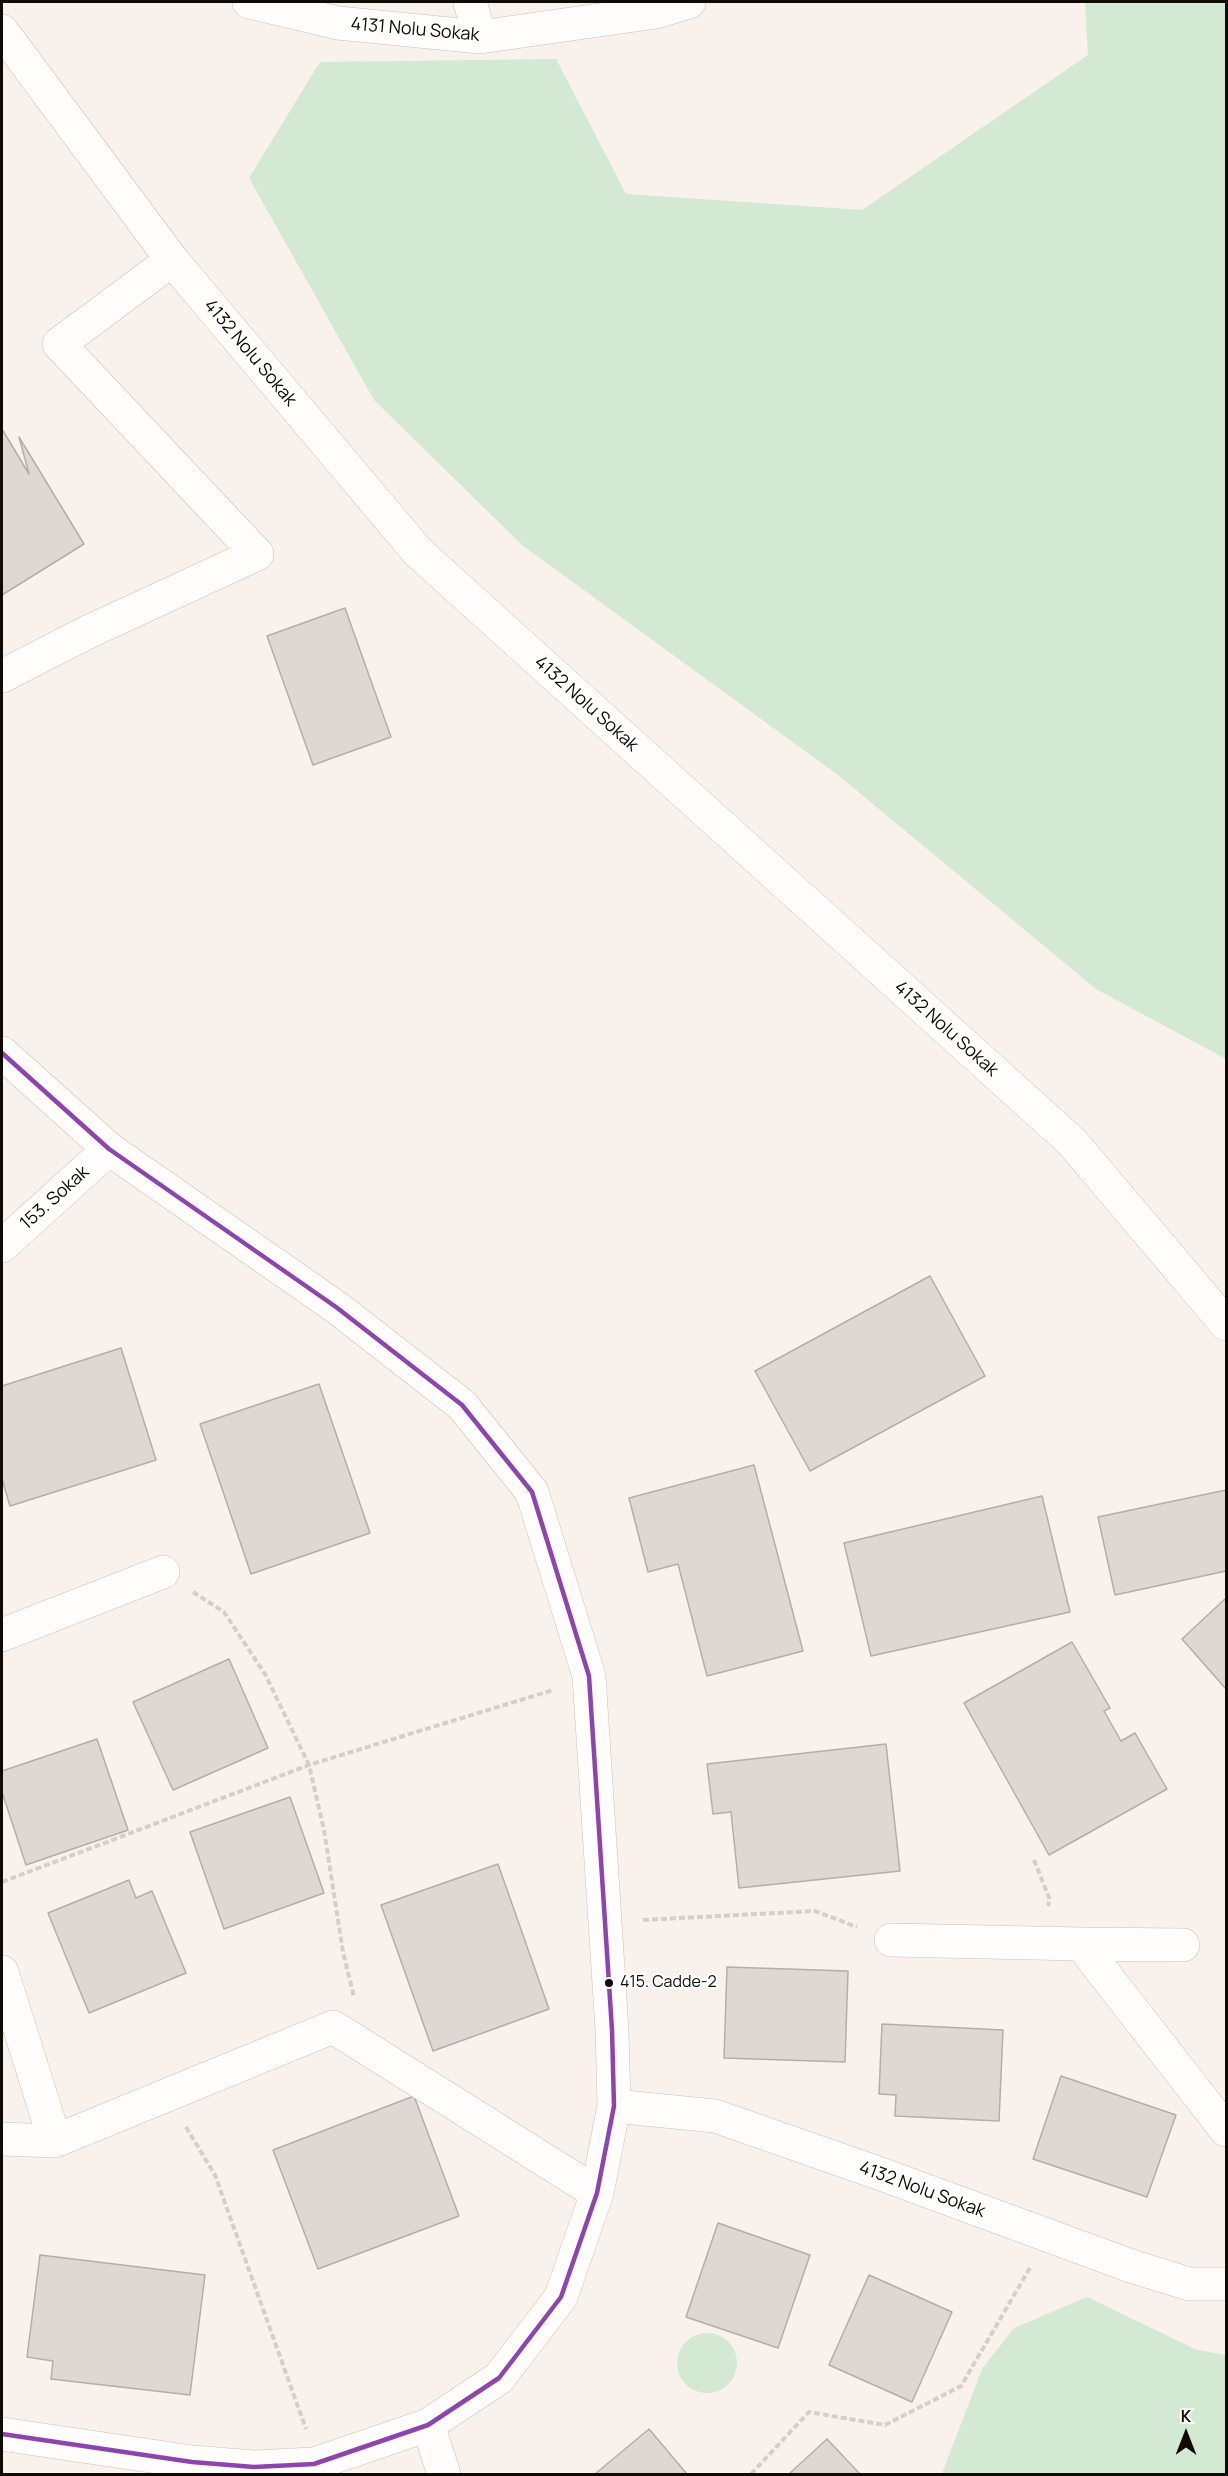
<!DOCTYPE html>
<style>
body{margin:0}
#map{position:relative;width:1228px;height:2476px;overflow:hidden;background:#f8f1ec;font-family:Manrope,sans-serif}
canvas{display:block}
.frame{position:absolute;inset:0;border:3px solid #100a05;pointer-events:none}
.north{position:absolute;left:1156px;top:2404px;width:60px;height:60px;-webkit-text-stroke:4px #fff;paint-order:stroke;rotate:0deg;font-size:16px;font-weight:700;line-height:24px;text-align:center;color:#100a05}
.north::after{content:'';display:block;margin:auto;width:21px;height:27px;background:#100a05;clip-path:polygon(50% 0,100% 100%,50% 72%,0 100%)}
</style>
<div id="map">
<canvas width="1228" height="2476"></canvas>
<div class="frame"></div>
<div class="north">K</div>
</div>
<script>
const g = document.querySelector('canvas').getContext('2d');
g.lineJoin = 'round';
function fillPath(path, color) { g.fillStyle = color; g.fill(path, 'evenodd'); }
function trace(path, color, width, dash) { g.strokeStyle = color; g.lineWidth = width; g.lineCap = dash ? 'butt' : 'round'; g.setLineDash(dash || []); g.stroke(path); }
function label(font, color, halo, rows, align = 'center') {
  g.font = font + ' Manrope,sans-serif'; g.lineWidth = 4.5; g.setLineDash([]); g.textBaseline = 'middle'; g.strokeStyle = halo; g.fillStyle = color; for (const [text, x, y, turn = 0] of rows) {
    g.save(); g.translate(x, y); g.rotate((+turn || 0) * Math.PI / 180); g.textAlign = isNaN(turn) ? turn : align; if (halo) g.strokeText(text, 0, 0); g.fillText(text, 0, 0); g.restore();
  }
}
const green = new Path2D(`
 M1085,2H1226V1059L1096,989L838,775L522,545L374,400L249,178L320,62L556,59L626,194L862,210L1088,55Z
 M1087,2297L1197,2350L1226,2355V2474H942L982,2369L1014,2328Z
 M677 2363a30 30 0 1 1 60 0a30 30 0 1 1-60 0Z`);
const building = new Path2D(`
 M2,429L29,474L19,437L84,544L2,595Z
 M345,608L391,737L313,765L267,636Z
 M930,1276L985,1376L810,1471L755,1371Z
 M121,1348L156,1460L10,1506L2,1479V1386Z
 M319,1384L370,1533L251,1574L200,1424Z
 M754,1465L803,1651L707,1676L678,1564L648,1572L629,1498Z
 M1226,1490V1571L1115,1595L1098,1517Z
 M1042,1496L1070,1612L871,1656L844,1543Z
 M1226,1598V1689L1182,1639Z
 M1072,1642L1110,1708L1104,1711L1121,1741L1135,1733L1167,1789L1049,1855L964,1703Z
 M229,1659L268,1748L173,1790L133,1702Z
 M97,1739L128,1830L26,1865L2,1792V1771Z
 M886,1744L900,1871L739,1888L731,1812L713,1814L707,1764Z
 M290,1797L324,1893L224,1929L190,1832Z
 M498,1864L549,2009L433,2051L381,1905Z
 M129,1880L136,1898L152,1891L186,1973L89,2013L48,1913Z
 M727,1967L848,1971L845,2062L724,2058Z
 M882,2024L1003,2030L999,2121L895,2116L896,2095L879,2094Z
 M1061,2076L1176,2115L1147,2197L1033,2159Z
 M414,2096L459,2216L318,2269L273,2150Z
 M718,2223L810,2255L778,2348L686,2317Z
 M40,2255L205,2275L190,2395L51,2379L53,2361L27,2357Z
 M869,2275L952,2312L912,2402L829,2365Z
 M649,2429L687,2474H595Z
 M827,2439L860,2474H789Z`);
const path = new Path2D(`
 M193,1592L224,1612L265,1674L309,1765L324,1830L343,1952L354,1997
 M1034,1860L1050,1900L1048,1906
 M2,1882L309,1765L553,1690
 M643,1920L815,1911L857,1927
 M186,2127L215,2175L306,2429
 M751,2474L809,2412L885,2425L961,2386L1030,2268`);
const minor = new Path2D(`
 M249,2L338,23L480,37L656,12L689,2
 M470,2L480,37
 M2,31L172,260L418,552L1072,1142L1226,1324
 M2,676L88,632L257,554L59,344L172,260
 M2,1053L109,1149L336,1307L462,1405L532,1492L589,1676L612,2030L614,2106L597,2193L561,2297L499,2378L428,2425L314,2464L254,2467L192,2462L2,2434
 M2,1246L109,1149
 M2,1635L163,1572
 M891,1940L1081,1944L1226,2130
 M1081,1944L1183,1945
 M2,1972L55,2141L333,2027L597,2193
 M614,2106L715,2116L881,2174L1131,2266L1189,2284H1226
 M2,2139L55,2141
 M428,2425L444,2474`);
const bus1 = new Path2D(`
 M2,1053L109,1149L336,1307L462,1405L532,1492L589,1676L612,2030L614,2106L597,2193L561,2297L499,2378L428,2425L314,2464L254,2467L192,2462L2,2434`);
const markers = [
 [609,1983,5,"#100a05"]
];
const busNames = [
 ["415. Cadde-2",620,1983]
];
const streetNames = [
 ["4131 Nolu Sokak",415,30,5],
 ["4132 Nolu Sokak",250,353,50],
 ["4132 Nolu Sokak",586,704,42],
 ["4132 Nolu Sokak",946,1029,42],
 ["153. Sokak",55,1198,-42],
 ["4132 Nolu Sokak",922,2190,20]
];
fillPath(green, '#d3e9d3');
fillPath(building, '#dfd7d3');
trace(building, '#b5ada9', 1.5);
trace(minor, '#c8c1bc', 34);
trace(path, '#d3cfcd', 4, [6, 3]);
trace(minor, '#fefdfc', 33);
trace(bus1, '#8e44ad', 4.5);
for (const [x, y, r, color] of markers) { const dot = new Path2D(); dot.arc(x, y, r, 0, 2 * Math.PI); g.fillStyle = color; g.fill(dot); trace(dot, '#fff', 2); }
label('16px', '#100a05', '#fff', busNames, 'left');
label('18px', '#100a05', '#fff', streetNames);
</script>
